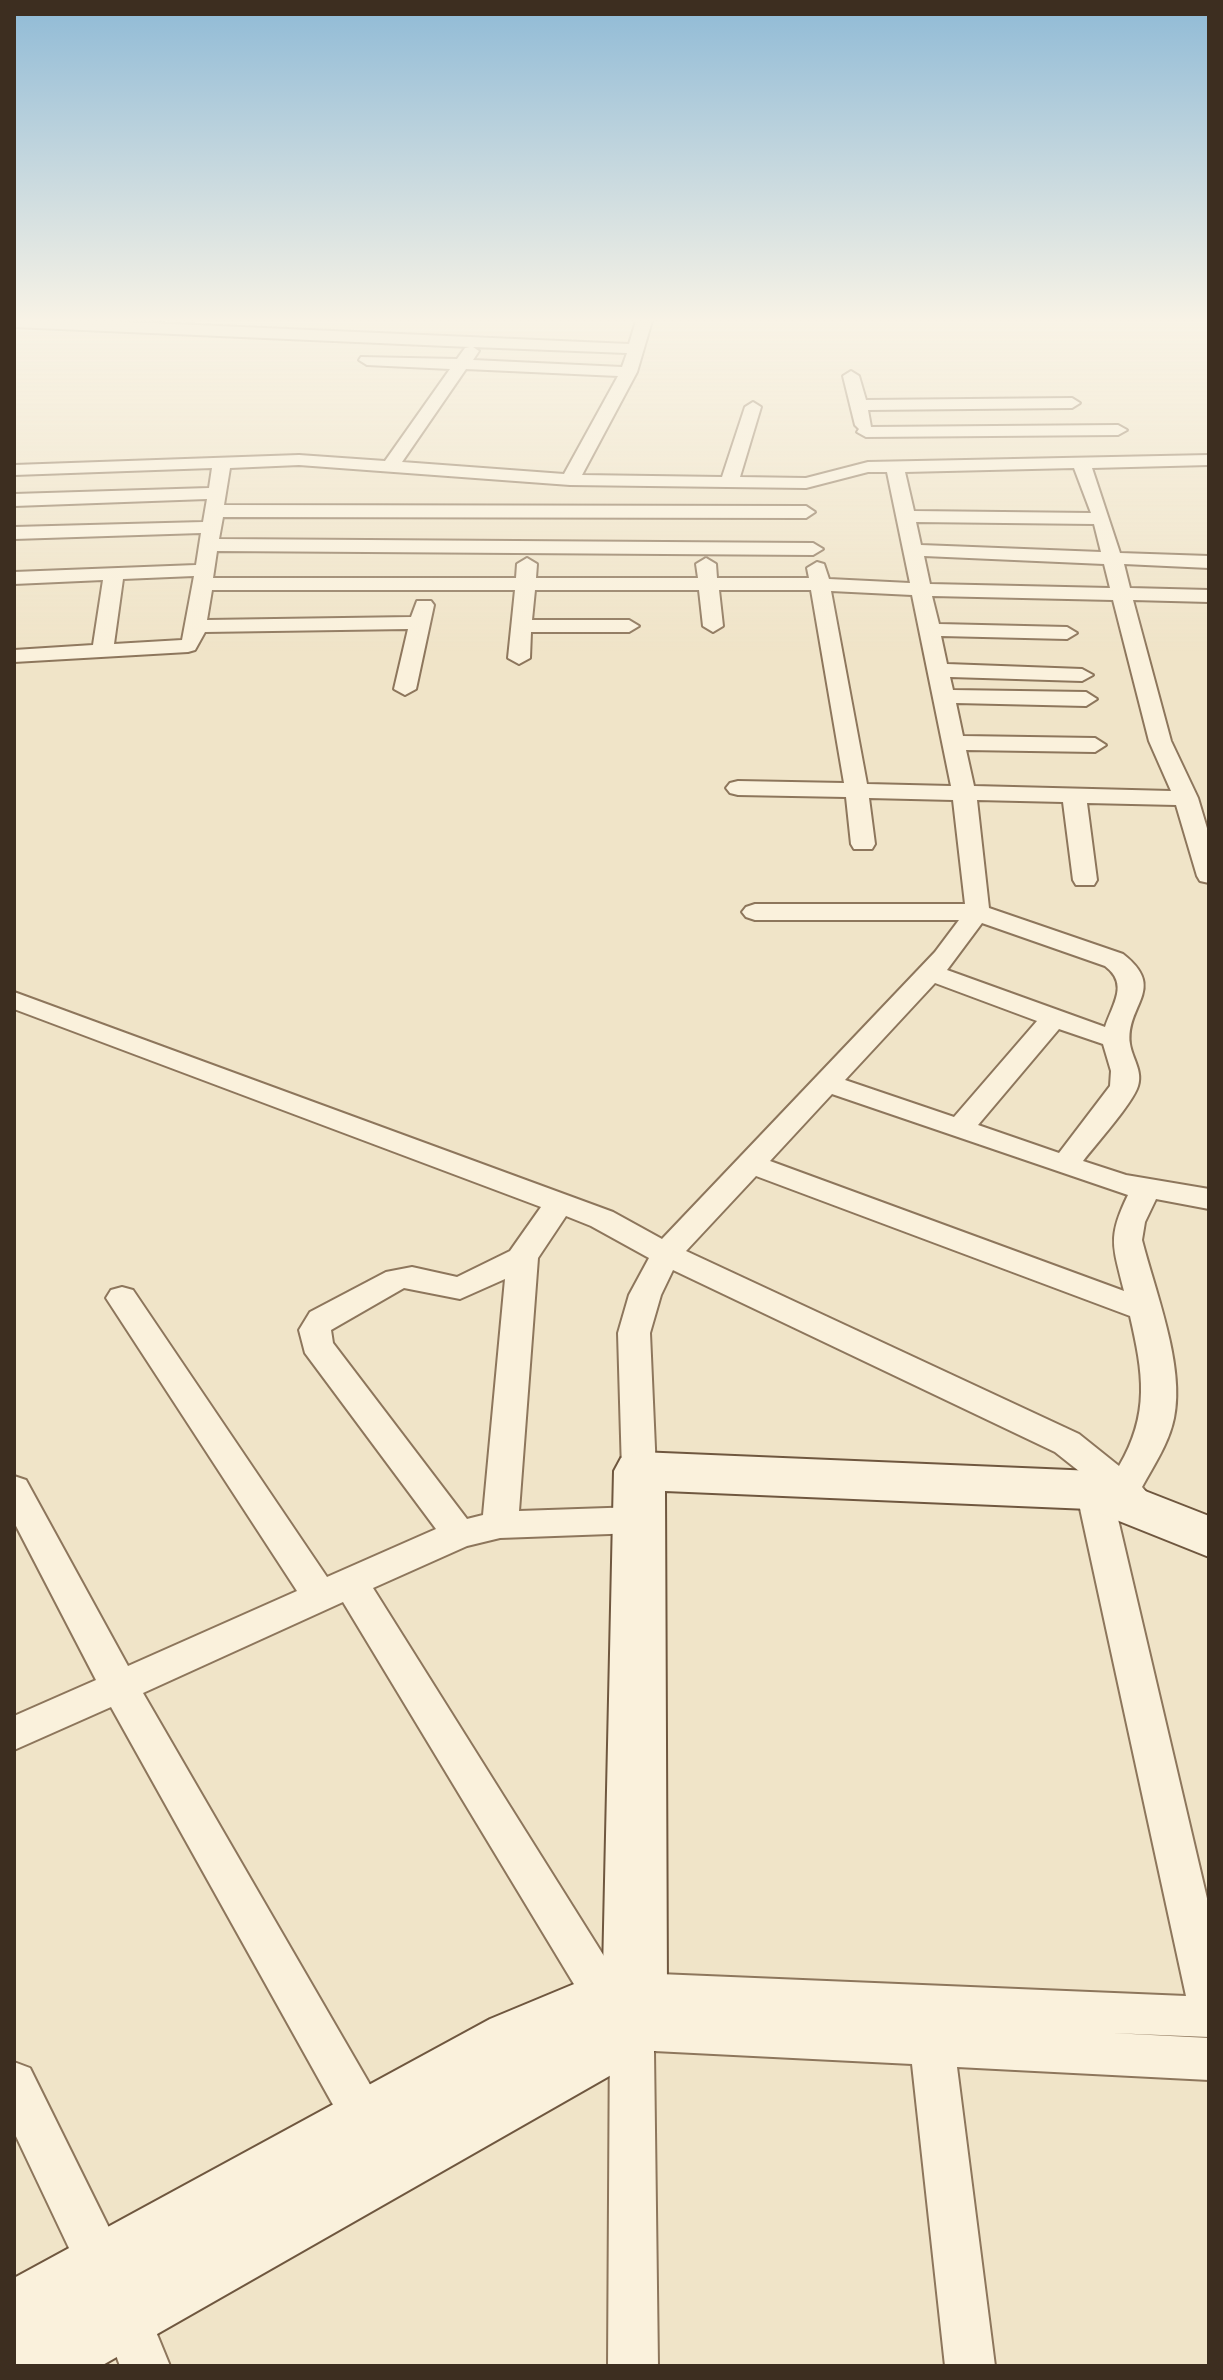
<!DOCTYPE html>
<style>
body{margin:0}
#map{position:relative;width:1223px;height:2380px;overflow:hidden;background:#f0e4c8;font-family:Merriweather,serif}
canvas{display:block}
.frame{position:absolute;inset:0;border:16px solid #3d2e20;pointer-events:none}
</style>
<div id="map">
<canvas width="1223" height="2380"></canvas>
<div class="frame"></div>
</div>
<script>
const g = document.querySelector('canvas').getContext('2d');
g.lineJoin = 'round';
function trace(path, color, width, dash) { g.strokeStyle = color; g.lineWidth = width; g.lineCap = dash ? 'butt' : 'round'; g.setLineDash(dash || []); g.stroke(path); }
function fillPath(path, color) { g.fillStyle = color; g.fill(path, 'evenodd'); }
const minor = new Path2D(`
 M14,321H105L629,344L636,321H652L637,372L582,475L722,477L745,407L753,402L761,407L740,477L806,478L868,462L1209,455V465L1092,468L1120,553L1209,556V568L1124,564L1130,588L1209,590V602L1133,600L1171,741L1198,798L1209,835V883L1200,881L1197,876L1176,805L1087,803L1097,880L1094,885H1076L1073,880L1063,802L977,800L989,908L1123,954C1168,989 1125,1005 1130,1044C1132,1058 1143,1071 1138,1086C1133,1103 1096,1144 1083,1161L1126,1175L1209,1189V1209L1156,1199L1145,1222L1142,1240C1155,1291 1185,1366 1174,1418C1169,1443 1154,1465 1142,1487L1157,1504L1151,1513C1134,1518 1127,1514 1114,1502L1209,1907V2037L1112,2033L1209,2038V2080L957,2067L995,2366H945L912,2064L654,2051L658,2366H608L610,2029L615,2017L607,2020L592,2014L343,1602L143,1693L383,2107L390,2122L383,2137L367,2144L351,2137L111,1707L14,1750V1716L96,1680L14,1522V1476L26,1480L128,1666L297,1591L106,1298L111,1290L122,1287L133,1290L327,1577L436,1529L305,1353L299,1330L310,1312L386,1272L412,1267L457,1277L510,1251L541,1207L14,1009V992L613,1212L662,1239L935,952L959,920H755L746,917L742,912L746,907L755,904H965L953,800L869,798L875,844L872,849H854L851,844L846,797L738,795L730,793L726,788L730,783L738,781L844,783L811,590H719L723,626L713,632L703,626L699,590H535L532,620H629L639,626L629,632H531L530,658L519,664L508,658L515,590H212L207,620L411,617L417,601H431L434,605L416,689L405,695L394,689L408,629L205,632L195,650L188,652L14,662V650L93,645L103,580L14,584V572L196,565L201,533L14,539V527L203,522L207,499L14,506V494L209,488L212,468L14,475V465L299,455L385,461L450,369L367,365L359,360L361,357L457,359L465,348L470,347L14,327ZM473,347L627,353L622,367L473,360L479,351ZM466,369L618,376L564,474L402,462ZM299,465L570,485L806,488L868,472H887L910,583L829,579L824,564L817,562L807,568L809,578H717L716,564L706,558L696,564L698,578H536L537,564L527,558L517,564L516,578H213L217,551L813,555L823,549L813,543L219,539L223,517L806,518L815,512L806,506L224,505L230,468ZM1074,468L1091,513L914,511L905,472ZM916,522L1094,524L1101,552L921,545ZM924,556L1104,564L1110,588L930,584ZM194,576L182,640L114,644L123,579ZM831,591L912,595L951,786L867,784ZM932,596L1113,600L1149,741L1171,791L974,786L966,750L1095,752L1106,745L1095,738L963,736L956,703L1086,706L1097,699L1086,692L953,690L950,677L1082,681L1093,675L1082,669L947,664L941,636L1067,639L1077,633L1067,627L939,624ZM982,923L1105,966C1129,984 1113,1003 1105,1027L947,970ZM935,983L1037,1021L954,1117L845,1080ZM1059,1029L1103,1044L1111,1071L1110,1086L1059,1153L978,1125ZM832,1094L1128,1195C1107,1238 1113,1246 1124,1291L770,1161ZM756,1176L1130,1316C1143,1373 1150,1413 1119,1466L1079,1434L686,1251ZM566,1216L591,1226L649,1258L629,1295L618,1333L622,1471L627,1480L639,1484L651,1480L656,1471L650,1333L661,1295L673,1270L1055,1452L1089,1479L1082,1481L1076,1490L1186,1996L635,1973L619,1980L373,1588L467,1546L500,1538L637,1533L650,1529L655,1520L650,1511L637,1507L519,1511L538,1258ZM505,1279L483,1515L467,1519L333,1343L331,1330L404,1288L460,1299Z
 M851,371L859,376L866,400L1072,398L1080,403L1072,408L868,410L871,427L1118,425L1127,430L1118,435L866,437L857,432L859,429L855,425L843,376Z
 M14,2062L30,2068L120,2250L127,2267L120,2284L103,2291L86,2284L14,2132Z
 M124,2288L141,2295L170,2366H120L100,2312L107,2295Z`);
const secondary = new Path2D(`
 M639,1452L1094,1471L1209,1516V1557L1089,1509L665,1491L667,1993L664,2029L655,2050L101,2366H14V2278L490,2019L603,1972L614,1471L621,1458Z`);
trace(minor, '#8d765c', 4);
trace(secondary, '#6f573f', 4);
fillPath(minor, '#faf1dc');
fillPath(secondary, '#faf1dc');
const sky = g.createLinearGradient(0, 0, 0, 654);
sky.addColorStop(0, '#8fbad6');
sky.addColorStop(0.49, '#f8f3e6');
sky.addColorStop(1, '#f8f3e600');
g.fillStyle = sky;
g.fillRect(0, 0, 1223, 654);
</script>
